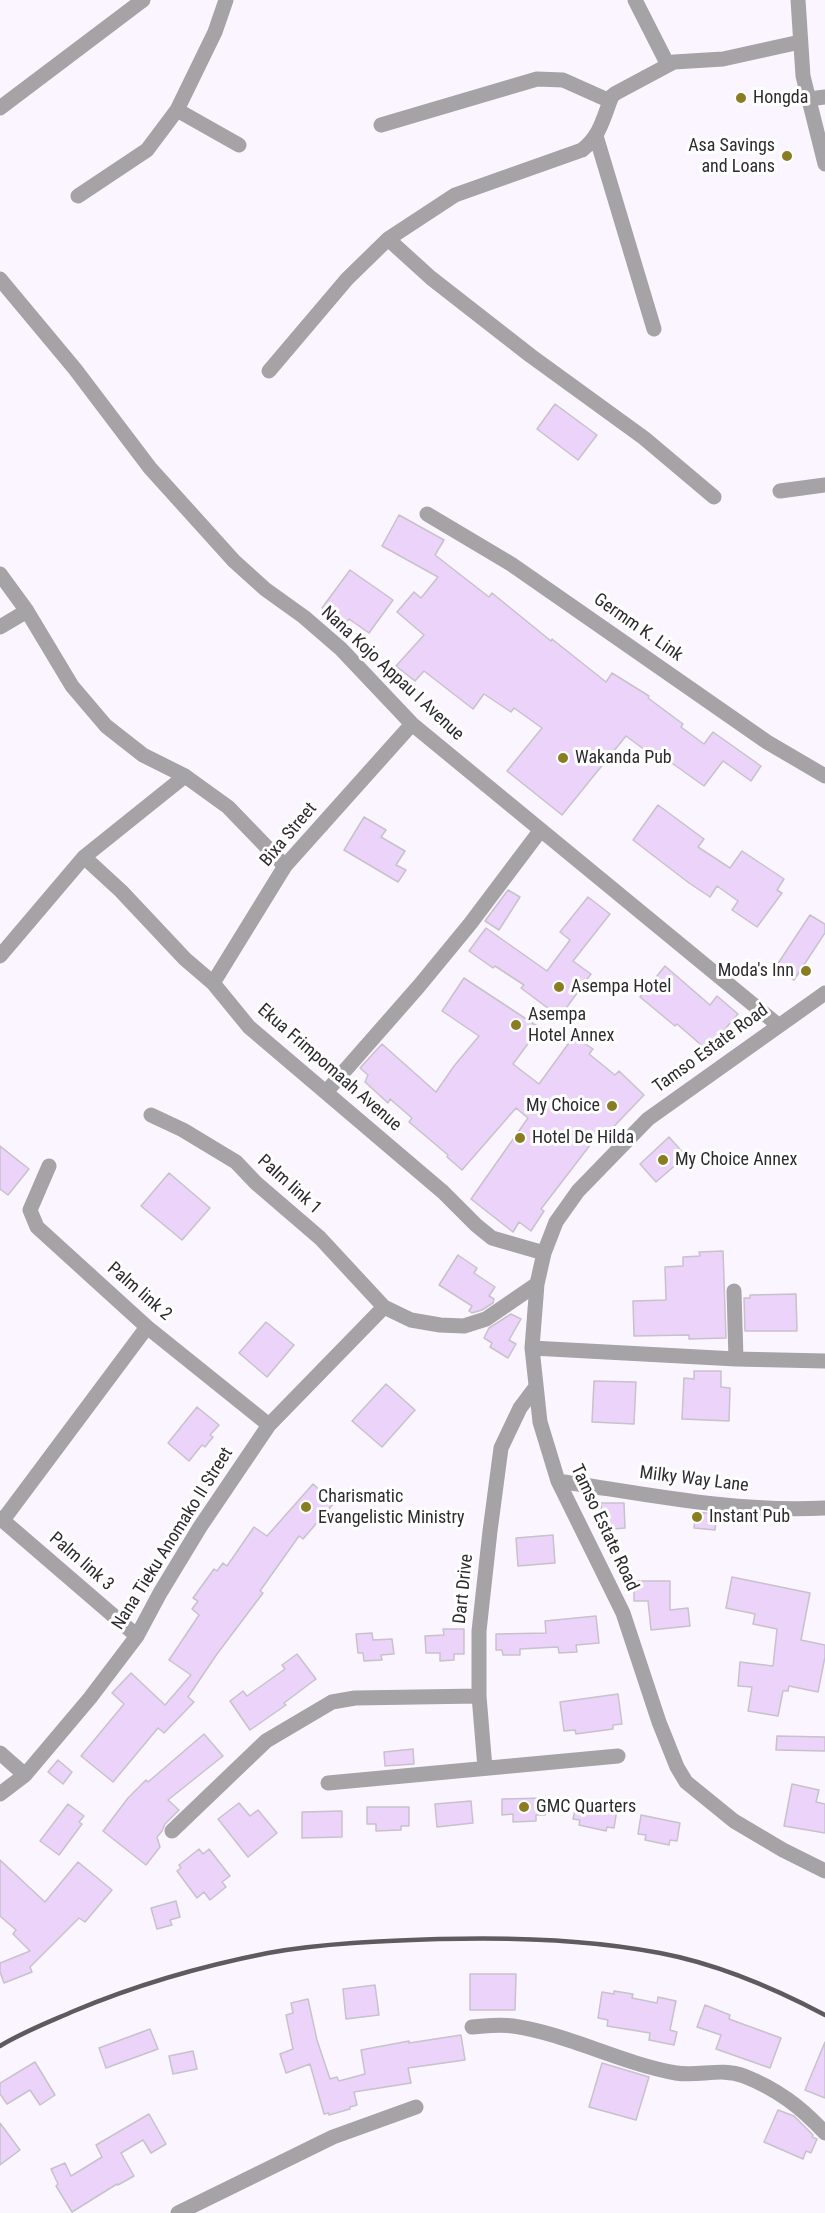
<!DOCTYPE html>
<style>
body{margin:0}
canvas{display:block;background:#fbf5ff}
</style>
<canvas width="825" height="2213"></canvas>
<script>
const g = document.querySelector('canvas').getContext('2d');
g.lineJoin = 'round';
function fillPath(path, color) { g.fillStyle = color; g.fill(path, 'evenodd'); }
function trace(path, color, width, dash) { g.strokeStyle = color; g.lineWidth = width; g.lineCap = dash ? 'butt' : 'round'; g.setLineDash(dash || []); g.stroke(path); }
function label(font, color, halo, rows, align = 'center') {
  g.font = font + ' "Roboto Condensed",sans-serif'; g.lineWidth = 6; g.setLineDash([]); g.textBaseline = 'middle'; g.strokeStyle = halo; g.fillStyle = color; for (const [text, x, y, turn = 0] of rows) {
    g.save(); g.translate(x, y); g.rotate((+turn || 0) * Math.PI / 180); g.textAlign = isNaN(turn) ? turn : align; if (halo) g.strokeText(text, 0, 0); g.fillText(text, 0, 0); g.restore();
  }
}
const building = new Path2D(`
 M555,404L597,435L578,460L537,429Z
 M399,515L444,540L435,555L489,597L492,593L551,641L552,639L606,682L612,673L649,696L648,698L683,724L681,727L704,744L713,732L761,766L751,781L723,761L704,786L669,761L665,765L626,736L562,815L507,771L542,728L514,708L511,712L484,694L473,709L424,671L415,681L396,666L424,635L397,612L414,592L421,598L438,577L382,546Z
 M350,570L393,600L369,633L349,619L345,624L322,608Z
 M658,805L704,839L698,847L730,868L742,851L784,879L777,890L782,893L757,927L732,910L738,901L717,886L710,897L689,883L633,840Z
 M364,817L386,830L381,837L405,851L396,865L406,870L398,882L344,850Z
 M508,890L520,897L499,930L485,921Z
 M588,897L610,914L573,961L591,974L556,1022L545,1015L549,1009L521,988L524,985L495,966L493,968L469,951L486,928L547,971L570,940L560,932Z
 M810,915L825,924V933L794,980L775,968Z
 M665,966L710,1005L717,996L738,1014L707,1050L677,1024L675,1026L640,997Z
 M464,978L543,1030L534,1041H530L513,1064L539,1084L574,1036L593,1049L589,1054L615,1075L619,1071L644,1095L601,1140L597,1136L541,1209L544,1211L531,1231L519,1222L513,1232L471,1199L528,1118L516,1108L462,1170L447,1157L448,1155L409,1122L412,1118L390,1099L388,1103L365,1082L368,1075L360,1068L382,1044L436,1092L454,1066L479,1036L442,1011Z
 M669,1137L686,1156L656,1182L640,1164Z
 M0,1146L29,1169L8,1195L0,1189Z
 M169,1173L210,1208L182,1240L141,1206Z
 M723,1251L726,1338L689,1339V1335L634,1336L633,1301L666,1300L665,1267L683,1266V1257L700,1256L699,1252Z
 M458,1255L477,1268L474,1273L495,1287L489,1296L494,1299L493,1303L482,1310L472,1313L469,1311L472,1306L439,1285Z
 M796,1294L797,1331H745L744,1298H750V1295Z
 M511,1314L521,1319L509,1340L516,1344L508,1358L490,1347L492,1343L484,1338L489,1328Z
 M266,1322L294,1345L267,1377L239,1353Z
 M694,1371H721V1387L730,1388L729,1421L682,1419L684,1378L694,1379Z
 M594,1381L636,1382L634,1424L592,1422Z
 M386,1384L415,1410L382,1447L352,1421Z
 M197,1407L219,1425L210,1435L213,1437L205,1447L202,1445L189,1461L168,1443Z
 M313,1484L334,1503L303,1539L299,1536L260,1591L263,1593L217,1654L188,1697L194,1702L164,1733L158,1728L113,1782L81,1756L124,1704L112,1693L131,1673L165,1705L191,1675L169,1660L199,1615L192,1609L198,1601L193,1598L214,1569L217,1571L223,1563L227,1566L254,1527L267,1536Z
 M601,1503H624L625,1528L602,1530Z
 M696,1512L717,1514L715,1530L694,1528Z
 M553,1535L555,1563L518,1566L516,1538Z
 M732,1577L810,1593L801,1640L825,1645V1657L818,1692L789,1686L788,1691H783L778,1716L748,1711L752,1687L738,1686L740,1662L773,1666L777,1629L753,1624L755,1614L726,1608Z
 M634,1581H670V1610L688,1608L690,1626L651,1630L648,1601H634Z
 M596,1616L599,1643L576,1645L577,1652L559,1653L558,1647L520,1649V1655H503L502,1650H496V1634L546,1633L545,1621Z
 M443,1629H464V1654H454V1660L440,1661V1653H426L425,1636L444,1635Z
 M372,1633L373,1640L392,1639L394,1654L381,1655L382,1660L364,1661L363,1653H358L356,1634Z
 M297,1654L316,1679L284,1703L286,1705L250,1730L230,1701L243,1691L247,1696L285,1669L282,1665Z
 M618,1694L622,1724L613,1725V1729L576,1734L575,1730L564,1731L560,1702Z
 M204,1734L223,1756L168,1800L179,1810L165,1824L162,1831L157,1837L160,1847L146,1865L103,1831L128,1798L146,1780L148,1782Z
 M777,1736L825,1737V1751L776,1750Z
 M413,1749L414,1764L385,1766L384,1752Z
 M58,1760L72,1772L63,1784L48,1772Z
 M792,1784L819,1790L816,1802L825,1804V1833L784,1826Z
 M545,1798V1815H536V1821L513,1822V1814L502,1815V1799Z
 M471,1801L473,1823L437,1827L435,1804Z
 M577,1802L617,1810L614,1828L607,1827L606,1831L579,1825L580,1820L573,1819Z
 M239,1803L250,1816L258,1810L277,1833L248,1857L218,1819Z
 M68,1804L84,1816L79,1822L82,1824L59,1855L40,1841Z
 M367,1807H409V1826H401V1830L376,1831V1824H367Z
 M342,1811V1837L302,1838V1812Z
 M641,1815L680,1823L677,1841L670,1840L669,1845L645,1840L646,1835L638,1834Z
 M199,1849L203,1854L209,1849L230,1876L222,1882L226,1887L210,1900L204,1892L197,1898L177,1871L181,1868L179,1865Z
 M0,1860L45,1902L78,1862L112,1890L85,1922L79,1918L30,1967L32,1972L4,1983L0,1972V1963L30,1951L13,1934L16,1930L0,1916Z
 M176,1901L180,1917L170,1920L172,1925L157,1929L151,1908Z
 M470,1974H516L515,2010H470Z
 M375,1985L379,2015L346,2019L343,1989Z
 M614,1991L633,1994L632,1998L657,2003L658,1997L676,2001L670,2030L677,2032L674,2045L649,2040L650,2033L607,2026L608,2020L598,2018L602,1992L614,1994Z
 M308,1999L317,2040L330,2079L337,2077L339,2081L365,2074L361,2050L409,2041V2043L461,2035L465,2060L408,2068L411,2083L354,2092L357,2105L350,2107V2109L329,2115V2113L324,2114L310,2064L286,2073L280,2054L293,2049L286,2015L293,2013L291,2003Z
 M705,2005L730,2015L729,2019L781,2038L770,2068L716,2049L721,2035L697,2027Z
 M150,2029L158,2049L106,2068L99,2048Z
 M825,2042V2098L805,2090Z
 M193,2051L197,2069L173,2074L169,2056Z
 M35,2062L55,2095L40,2105L30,2090L7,2104L0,2094V2083Z
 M602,2063L649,2077L636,2120L589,2107Z
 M778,2110L794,2116L813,2135L812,2137L817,2139L811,2153L806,2151L803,2159L764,2142Z
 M149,2114L166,2144L151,2153L143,2140L121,2153L134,2176L118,2185L117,2184L72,2212L56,2186L58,2184L51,2169L65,2163L71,2176L102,2157L96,2145Z
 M0,2123L20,2150L0,2165Z`);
const minor = new Path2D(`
 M635,0L668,65
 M798,0L803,76L825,164
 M809,99L825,97
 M0,108L143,0
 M177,110L239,145
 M381,125L537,79L563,80L610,101
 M596,136L654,329
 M78,196L147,150L177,110L215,32L226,0
 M388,239L431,278L531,356L644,438L714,497
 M0,279L75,369L150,468L234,561L265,589L304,617L341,649L412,724L778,1025
 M269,371L347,279L388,239L455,195L582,150C601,135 603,118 612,96L616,93L674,62L723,59L800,42
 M780,491L825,485
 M427,514L511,564L767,742L825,776
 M0,574L27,611L72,686L106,726L143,755L185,776L228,807L285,866
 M0,627L27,611
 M84,857L121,891L185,959L213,983L249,1027L443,1192L476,1225L492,1238L544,1253
 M0,956L84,857L185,776
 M213,983L285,866L412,724
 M825,993L648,1119L578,1191L556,1222L544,1253L537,1284L532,1348L540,1422L558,1481L623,1613L659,1722L677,1767L686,1782L734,1821L783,1850L825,1871
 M326,1092L419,986L470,924L540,831
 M151,1115L183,1130L236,1162L256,1183L320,1238L384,1307L411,1320L440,1325L464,1326L486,1319L537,1284
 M49,1166L30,1210L37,1227L147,1327L269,1425
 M734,1291L736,1359
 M532,1348L736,1359L825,1361
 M558,1481C646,1494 736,1513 825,1508
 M0,1518L137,1636
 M3,1520L147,1327
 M0,1753L25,1775
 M485,1768L479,1696V1631L490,1531L501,1448L520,1408L535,1388
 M328,1783L618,1756
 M0,1794L25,1775L90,1698L137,1636L160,1593L200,1527L269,1425L384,1307
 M172,1831L266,1741L332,1702L355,1698L479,1696
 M472,2027C486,2026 499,2024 513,2026C568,2034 620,2063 676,2073C699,2077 721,2067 744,2076C777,2089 801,2107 825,2133
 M178,2213L333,2137L416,2107`);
const rail = new Path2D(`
 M0,2046C23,2032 49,2022 74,2011C136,1985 202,1966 268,1953C324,1943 383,1941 440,1939C513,1937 588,1939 660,1953C718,1964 774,1988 825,2015`);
const markers = [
 [741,98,6,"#8a7c21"],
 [787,156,6,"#8a7c21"],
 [563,758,6,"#8a7c21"],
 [806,971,6,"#8a7c21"],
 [559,987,6,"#8a7c21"],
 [516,1025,6,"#8a7c21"],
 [612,1106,6,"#8a7c21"],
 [520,1138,6,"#8a7c21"],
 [663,1160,6,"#8a7c21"],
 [306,1507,6,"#8a7c21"],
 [697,1517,6,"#8a7c21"],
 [524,1807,6,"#8a7c21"]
];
const poiNames = [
 ["Hongda",753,98],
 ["Asa Savings",775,146,"right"],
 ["and Loans",775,167,"right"],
 ["Wakanda Pub",575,758],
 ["Moda's Inn",794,971,"right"],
 ["Asempa Hotel",571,987],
 ["Asempa",528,1015],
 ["Hotel Annex",528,1036],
 ["My Choice",600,1106,"right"],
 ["Hotel De Hilda",532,1138],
 ["My Choice Annex",675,1160],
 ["Charismatic",318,1497],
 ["Evangelistic Ministry",318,1518],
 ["Instant Pub",709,1517],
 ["GMC Quarters",536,1807]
];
const streetNames = [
 ["Germm K. Link",638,628,35],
 ["Nana Kojo Appau I Avenue",392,674,43],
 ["Bixa Street",289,835,-50],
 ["Tamso Estate Road",711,1049,-36],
 ["Ekua Frimpomaah Avenue",329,1068,41],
 ["Palm link 1",289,1185,42],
 ["Palm link 2",139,1292,41],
 ["Milky Way Lane",694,1480,7],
 ["Tamso Estate Road",604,1528,65],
 ["Nana Tieku Anomako II Street",173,1539,-58],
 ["Palm link 3",81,1562,41],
 ["Dart Drive",464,1589,-84]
];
fillPath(building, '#ebd3f9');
trace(building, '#c7c2cb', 1.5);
trace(minor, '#a6a3a7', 15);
trace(rail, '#5e5b5f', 4.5);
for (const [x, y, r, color] of markers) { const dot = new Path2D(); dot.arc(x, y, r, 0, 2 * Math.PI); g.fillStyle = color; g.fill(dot); trace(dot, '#fff', 2); }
label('18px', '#2d2b2e', '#fff', poiNames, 'left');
label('18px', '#2d2b2e', '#fff', streetNames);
</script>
